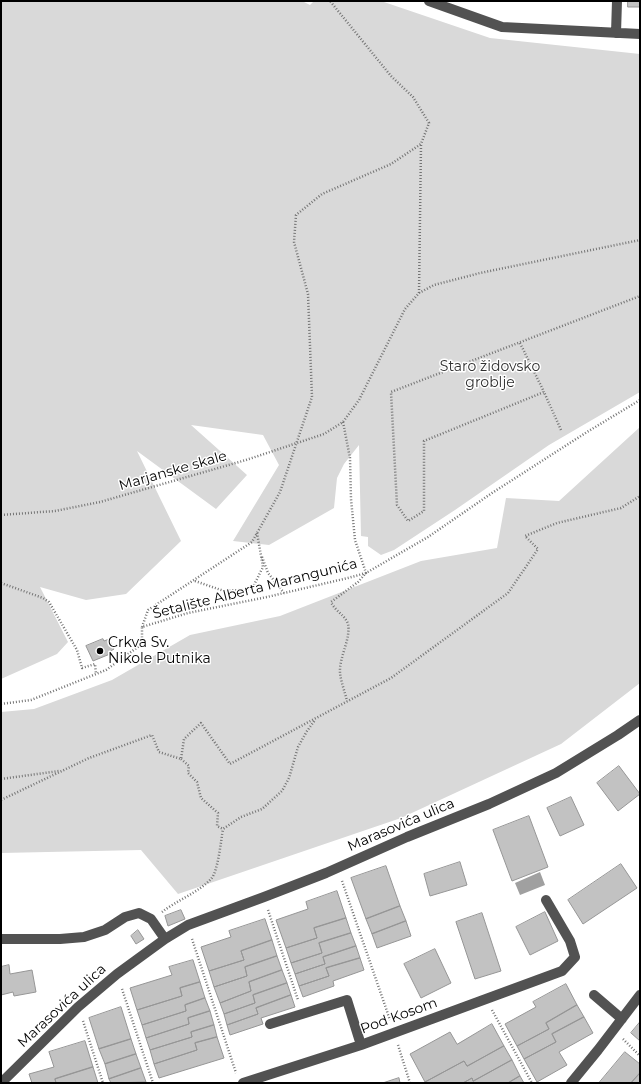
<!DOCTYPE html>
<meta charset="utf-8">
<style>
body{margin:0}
#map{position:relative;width:641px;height:1084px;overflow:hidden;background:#fff;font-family:Montserrat,sans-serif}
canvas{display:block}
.frame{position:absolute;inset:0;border:2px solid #000;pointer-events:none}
</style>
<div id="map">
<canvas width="641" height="1084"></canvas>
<div class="frame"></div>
</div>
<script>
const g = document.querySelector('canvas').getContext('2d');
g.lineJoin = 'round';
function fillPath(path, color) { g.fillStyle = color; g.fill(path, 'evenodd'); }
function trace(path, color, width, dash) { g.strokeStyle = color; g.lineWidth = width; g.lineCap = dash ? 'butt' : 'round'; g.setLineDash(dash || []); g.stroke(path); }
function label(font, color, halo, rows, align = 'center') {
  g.font = font + ' Montserrat,sans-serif'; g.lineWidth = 3; g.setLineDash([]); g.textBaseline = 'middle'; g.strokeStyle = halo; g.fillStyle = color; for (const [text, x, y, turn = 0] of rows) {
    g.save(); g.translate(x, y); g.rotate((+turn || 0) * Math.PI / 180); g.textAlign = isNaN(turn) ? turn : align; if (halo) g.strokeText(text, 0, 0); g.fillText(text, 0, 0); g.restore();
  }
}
const green = new Path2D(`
 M1,1H302L310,5L314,1H381L490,38L640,54V392L549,445L455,510L394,550L381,555L368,546V537L361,536L359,445L344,464L337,478L334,508L269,545L233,541L279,465L263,435L191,425L247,475L216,509L137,451L181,541L126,594L86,600L40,587L68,642L57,654L1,679Z
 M640,427V683L561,744L401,818L178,894L141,850L1,853V712L34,709L112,680L190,635L280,616L421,561L497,548L506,498L559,501Z`);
const water = new Path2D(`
 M540,872L545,885L520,895L515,883Z`);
const building = new Path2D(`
 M628,1H640V7H628Z
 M103,639L104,641L109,639L114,649L109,652L110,654L93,661L86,646Z
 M619,766L640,794L618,811L597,783Z
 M571,797L584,825L560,836L547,808Z
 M529,816L548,867L512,881L493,830Z
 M460,862L467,885L430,896L424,874Z
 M621,864L637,888L583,924L568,900Z
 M386,866L400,906L366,919L351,878Z
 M337,891L346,918L314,928L317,938L286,948L276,920L308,909L306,902Z
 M400,906L406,921L372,934L366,919Z
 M181,910L185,919L168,926L165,916Z
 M545,912L558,941L530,955L516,927Z
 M482,913L501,971L475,979L456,922Z
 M346,918L351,933L319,943L322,953L291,963L286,948L317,938L314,928Z
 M265,919L272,940L241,951L244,960L209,971L201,947L231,937L229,931Z
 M406,921L411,936L377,948L372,934Z
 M138,930L144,939L136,944L131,936Z
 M351,933L356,946L323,957L325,964L295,974L291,963L322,953L319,943Z
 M272,940L277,956L245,967L247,976L214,987L209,971L244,960L241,951Z
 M356,946L360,958L326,968L329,976L299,986L295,974L325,964L323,957Z
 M435,949L451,983L421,998L404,964Z
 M277,956L282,970L249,982L251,991L220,1003L214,987L247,976L245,967Z
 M360,958L364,970L333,981L334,986L303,997L299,986L329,976L326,968Z
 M193,960L200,982L180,988L182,996L137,1010L130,988L172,975L169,967Z
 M9,965L10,974L32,970L36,992L14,996L13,992L1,995V967Z
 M282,970L287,983L253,995L255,1003L224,1014L220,1003L251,991L249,982Z
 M200,982L205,998L185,1005L186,1011L142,1025L137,1010L182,996L180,988Z
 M287,983L291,995L256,1008L258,1014L227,1025L224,1014L255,1003L253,995Z
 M566,984L577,1005L546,1023L549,1029L517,1046L505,1024L536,1007L533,1002Z
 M291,995L295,1007L261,1018L263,1024L230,1035L227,1025L258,1014L256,1008Z
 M205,998L210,1011L188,1018L189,1024L146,1038L142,1025L186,1011L185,1005Z
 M577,1005L584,1017L552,1034L556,1042L524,1059L517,1046L549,1029L546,1023Z
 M121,1007L131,1039L99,1049L89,1018Z
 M210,1011L214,1025L191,1032L192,1037L150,1050L146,1038L189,1024L188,1018Z
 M584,1017L593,1033L559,1052L567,1065L537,1082L524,1059L556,1042L552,1034Z
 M640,1022V1041L631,1033Z
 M492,1024L504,1046L467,1066L464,1061L425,1082L410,1054L450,1032L457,1044Z
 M214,1025L217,1037L195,1043L197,1050L154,1064L150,1050L192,1037L191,1032Z
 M217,1037L224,1058L159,1078L154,1064L197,1050L195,1043Z
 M131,1039L136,1054L105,1064L99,1049Z
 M85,1041L93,1067L55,1079L56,1083H32L29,1074L54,1067L49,1052Z
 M504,1046L512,1060L473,1081L472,1078L463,1083H426L425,1082L464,1061L467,1066Z
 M625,1052L640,1064V1073L631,1083H599Z
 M136,1054L141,1068L109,1079L105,1064Z
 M512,1060L520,1076L508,1083H463L472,1078L473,1081Z
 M93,1067L98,1083H56L55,1079Z
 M141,1068L146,1082L111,1083L109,1079Z
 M640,1073V1083H631Z
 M520,1076L524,1083H508Z
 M399,1078L400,1083H383Z`);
const path = new Path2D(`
 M419,293L421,144
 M520,343L544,392
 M343,422L350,458L351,499L355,540L366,573L358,582L331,602C335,611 345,615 348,624C351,639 339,657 340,673C341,682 345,692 347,701
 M561,430L544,392L424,441V511L408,521L397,505L391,392L640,296
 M1,515L55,511L100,502L246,460L324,434L343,422L359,400L405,309L419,293L434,285L480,273L640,240
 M262,557L268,573L284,593
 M195,581L224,591L252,589L263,567L257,533
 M1,583L43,598L49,602L77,650L82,668L95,664L96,674
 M142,627L148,610L252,542L280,492L312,397L308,294L294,242L296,215L322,194L391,164L421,144L429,123L413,97L391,76L330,1
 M1,704L31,700L106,670L142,644V627L188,613L267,597L348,578L366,573L428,537L492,493L587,432L640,400
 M181,759L189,766L188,773L197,782L201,798L218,813L217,826L223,829L241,817L262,809L282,791L289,778L298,747L307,731L315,720
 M1,779L59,771
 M1,800L89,758L152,735L159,752L181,759L184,739L201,723L230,764L391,678L508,593L538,549L525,536L557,523L621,508L640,496
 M342,881L390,1020
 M268,910L298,1000
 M162,912C176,901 199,892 211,879C218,872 221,840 223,829
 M192,939L236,1073
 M122,989L153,1083
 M492,1010L532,1083
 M83,1021L103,1083
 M623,1039L640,1056
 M398,1045L410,1083`);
const minor = new Path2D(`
 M429,1L502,27L640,34
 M616,33L617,1
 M1,939H60L84,937L105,930L125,917L139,913L151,919L165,939
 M594,995L622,1019
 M270,1024L347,1000L361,1045
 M1,1083L78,1007L117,974L165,939L188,925L264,897L326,873L407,837L489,804L556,773L618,735L640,720
 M243,1083L361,1045L562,971L575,957L570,941L546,900
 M571,1083L598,1050L640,995`);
const markers = [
 [100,651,4,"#000"]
];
const parkNames = [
 ["Staro židovsko",490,367],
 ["groblje",490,383]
];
const streetNames = [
 ["Marjanske skale",173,471,-16],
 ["Šetalište Alberta Marangunića",255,589,-14],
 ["Marasovića ulica",401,825,-23],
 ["Marasovića ulica",62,1006,-43],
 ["Pod Kosom",399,1016,-20]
];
const poiNames = [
 ["Crkva Sv.",108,643],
 ["Nikole Putnika",108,659]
];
fillPath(green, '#d9d9d9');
fillPath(water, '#a0a0a0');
fillPath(building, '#c2c2c2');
trace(building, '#969696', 1);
trace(path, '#747474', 2.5, [1, 2]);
trace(minor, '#525252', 10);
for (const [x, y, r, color] of markers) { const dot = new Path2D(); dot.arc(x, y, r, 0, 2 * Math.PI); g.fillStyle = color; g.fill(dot); trace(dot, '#fff', 1.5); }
label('14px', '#303030', '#fff', parkNames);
label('14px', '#000', '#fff', streetNames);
label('14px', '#000', '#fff', poiNames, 'left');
</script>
